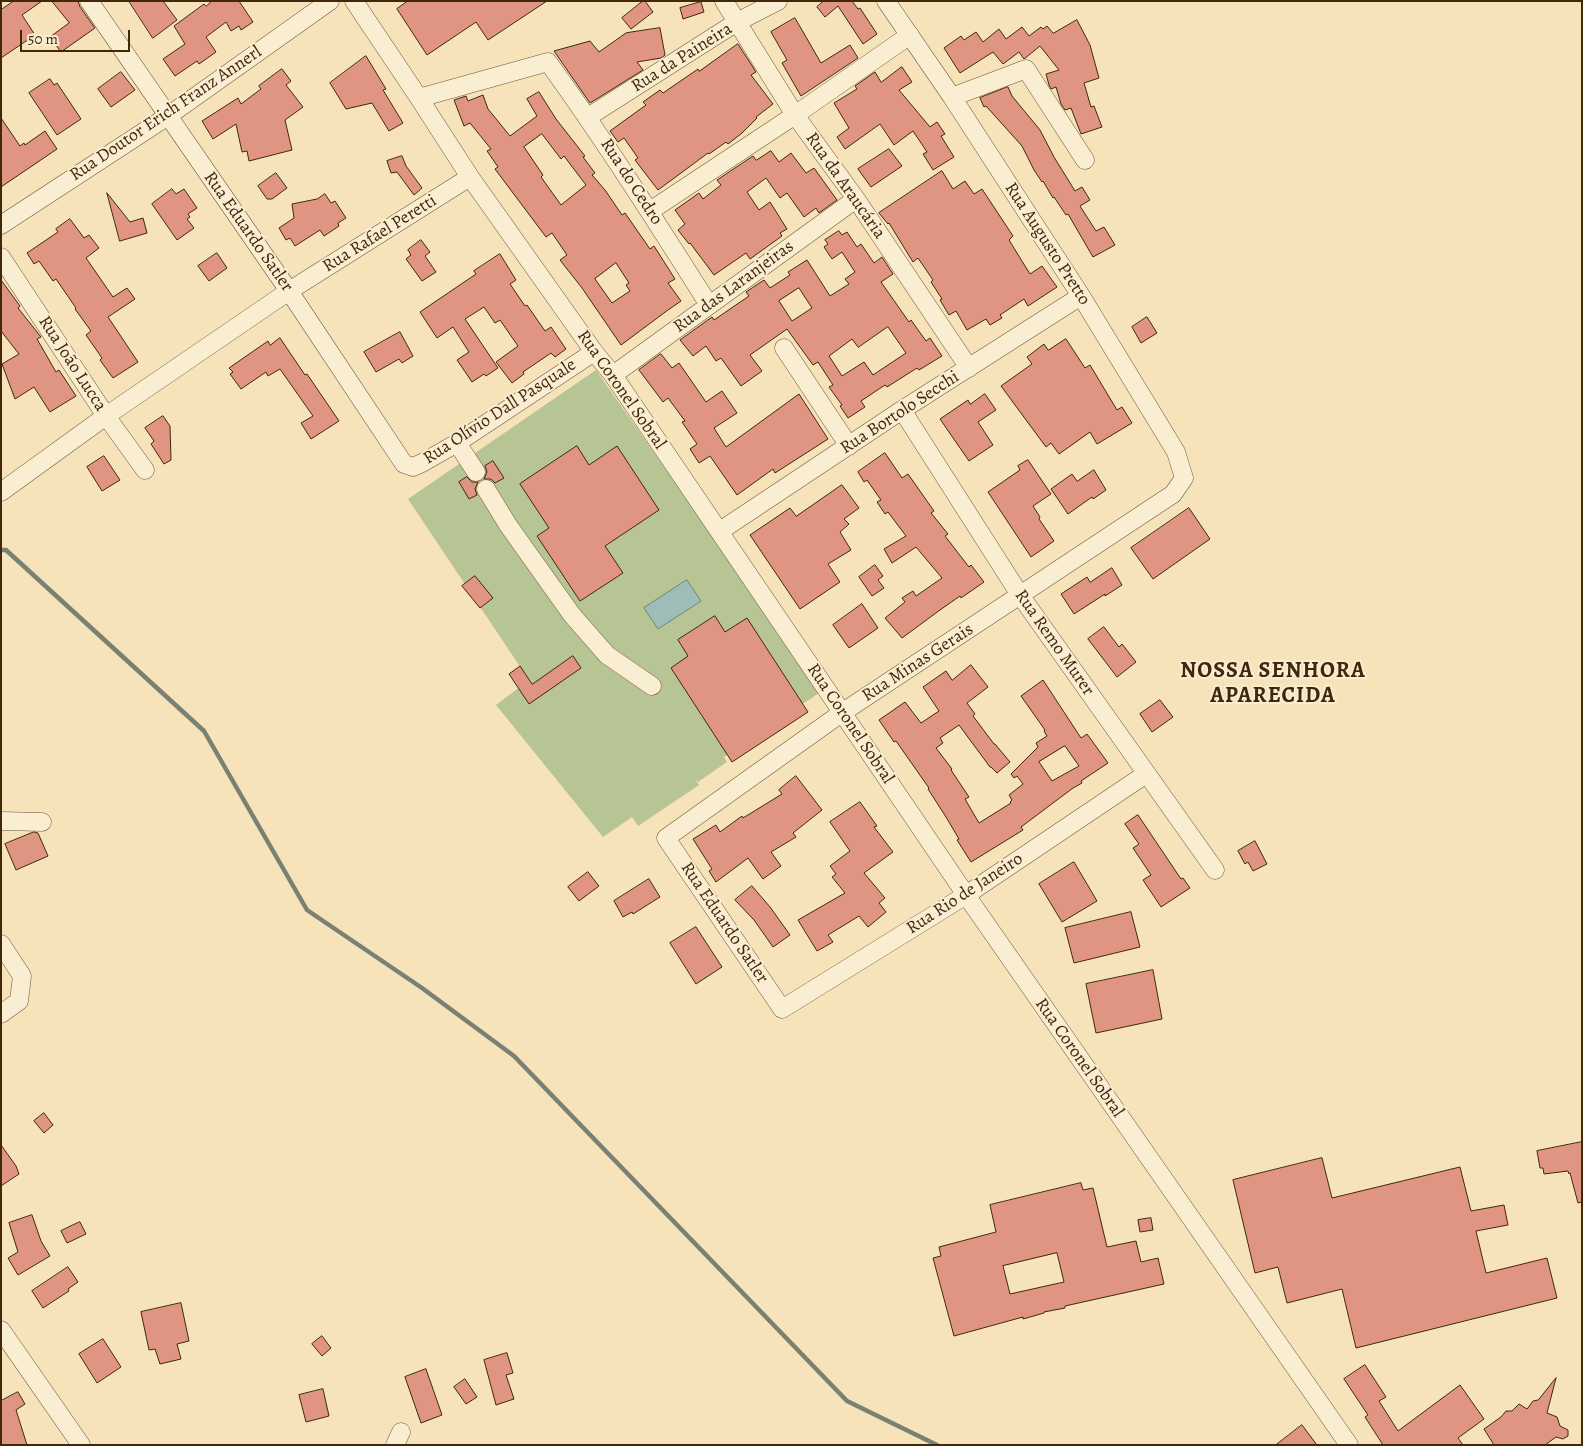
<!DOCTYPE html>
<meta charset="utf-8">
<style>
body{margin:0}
#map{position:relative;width:1583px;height:1446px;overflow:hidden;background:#f6e3ba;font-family:Alegreya,serif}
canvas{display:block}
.frame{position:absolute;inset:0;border:2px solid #41280b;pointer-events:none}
.scale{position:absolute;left:20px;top:30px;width:110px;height:22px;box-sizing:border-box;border:2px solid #41280b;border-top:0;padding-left:6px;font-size:15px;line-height:18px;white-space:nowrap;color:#41280b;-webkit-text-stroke:4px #f9edd2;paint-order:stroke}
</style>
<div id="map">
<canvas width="1583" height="1446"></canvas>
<div class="frame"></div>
<div class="scale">50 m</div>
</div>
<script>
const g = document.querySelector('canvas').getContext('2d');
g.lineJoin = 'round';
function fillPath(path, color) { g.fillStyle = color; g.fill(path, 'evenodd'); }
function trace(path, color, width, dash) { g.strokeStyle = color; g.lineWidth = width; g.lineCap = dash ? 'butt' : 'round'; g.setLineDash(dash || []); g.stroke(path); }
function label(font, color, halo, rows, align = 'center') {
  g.font = font + ' Alegreya,serif'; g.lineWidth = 4; g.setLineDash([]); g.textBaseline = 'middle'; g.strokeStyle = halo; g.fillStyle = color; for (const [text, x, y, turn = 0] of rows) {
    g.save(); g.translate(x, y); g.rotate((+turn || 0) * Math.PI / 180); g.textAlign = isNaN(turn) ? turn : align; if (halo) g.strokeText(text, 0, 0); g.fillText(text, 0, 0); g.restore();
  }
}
const green = new Path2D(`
 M596,370L756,598L819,693L724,757L727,762L698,782L694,777L699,785L638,826L632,817L603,837L496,705L529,680L408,499Z`);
const water = new Path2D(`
 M687,580L701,601L658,629L644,608Z`);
const stream = new Path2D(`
 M1,550H6L204,731L307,910L422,988L514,1056L847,1401L937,1445`);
const building = new Path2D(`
 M14,1H42L22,15L35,35L1,58V10Z
 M52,1H78L80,7L95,28L61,52L50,37L69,23Z
 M129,1H163L177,20L153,38Z
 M212,1H239L253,22L241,30L239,26L231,31L226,22L206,37L216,52L199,64L197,61L175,76L163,59L185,44L174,26L204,4L206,6Z
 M408,1H547L488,40L476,22L427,55L397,9Z
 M643,1H645L653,12L631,29L622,18Z
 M824,1H852L858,9L860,8L877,34L863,44L838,6L825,17L817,7Z
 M701,2L704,12L683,19L680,8Z
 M795,18L821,63L850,45L858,58L801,96L782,63L787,60L771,32Z
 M1077,20L1090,45L1099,78L1084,83L1091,107L1094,106L1102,127L1081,134L1071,108L1065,110L1061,104L1056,87L1051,89L1049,85L1046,74L1059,70L1040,46L1024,59L1019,52L1003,64L993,52L960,73L944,48L961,36L964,40L976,32L983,42L999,29L1006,39L1022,27L1029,36L1041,27L1043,29L1047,26L1053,33Z
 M660,28L665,55L661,58L637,62L643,70L590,103L554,51L590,41L599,52L626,33Z
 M738,44L756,72L751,75L773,104L756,117L757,118L742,133L728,144L726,142L709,154L708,153L658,190L635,160L638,158L624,138L618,142L610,131L646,105L643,102L660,90L663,93L698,69L699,71Z
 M366,56L386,89L383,90L403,123L389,131L372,103L346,109L330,83Z
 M902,67L912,82L899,90L930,127L937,122L945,134L941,136L954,157L933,170L923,154L927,152L913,131L894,145L880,124L845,149L837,137L849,128L834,103L857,89L855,86L875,72L881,82Z
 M282,69L291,81L286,85L303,107L285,120L292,150L249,161L247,151L242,152L236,124L213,139L202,121L238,98L241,104L261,89L259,86Z
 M121,72L135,90L111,107L98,89Z
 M50,79L54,85L57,83L81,119L57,135L29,93Z
 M1008,87L1012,96L1040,130L1054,157L1075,191L1082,187L1090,200L1080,206L1096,231L1104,227L1115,245L1093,257L1068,214L1066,215L1054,197L1053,198L1043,181L1042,182L1034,170L1022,146L986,106L984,107L980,98Z
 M539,92L556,119L585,156L583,157L595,173L592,175L605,190L622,215L625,213L650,249L654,246L675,279L668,283L681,301L668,310L621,345L582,288L560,260L567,255L552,233L546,237L495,169L498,167L487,151L491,149L470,123L464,126L454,100L466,96L468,101L483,95L488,109L510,136L537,116L527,99ZM542,134L561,159L564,156L586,185L561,205L541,177L543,175L524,147ZM616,263L629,283L626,285L630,291L612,303L595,279Z
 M1,118L20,146L24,143L25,145L45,131L57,149L1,187Z
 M889,149L902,166L871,187L858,169Z
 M771,151L779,162L791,153L806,173L814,168L837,200L819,213L816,208L804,217L787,193L780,198L766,178L747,192L759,210L770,202L787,229L780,233L782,236L750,259L746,253L714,275L690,243L689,244L678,230L685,224L675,210L699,193L703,199L721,185L717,180L753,156L756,160Z
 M402,156L406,166L422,188L414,195L397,172L391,173L387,161Z
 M942,171L953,189L965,181L974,194L982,189L1013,236L1009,240L1030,274L1042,266L1057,287L1028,306L1024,299L1000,315L1002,318L990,325L986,319L967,330L956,311L949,315L940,300L942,299L931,282L933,280L918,258L913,262L889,223L888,224L879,213Z
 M276,173L287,188L272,199H267L258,186Z
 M172,189L176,194L184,189L197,208L188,214L190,217L187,219L194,228L177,240L152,204Z
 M107,193L130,222L143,218L147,233L120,241Z
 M325,194L331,203L335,201L346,218L338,223L339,226L324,236L320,230L295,246L290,238L286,240L279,228L294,218L292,204L317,199Z
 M70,219L84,238L89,235L99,248L86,258L113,297L127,288L135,299L108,317L138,362L113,378L100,360L102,358L86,335L91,331L75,309L76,308L56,279L53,281L39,261L34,264L27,253L58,232L56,229Z
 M839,231L842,235L847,232L857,247L861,244L874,263L882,257L893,274L881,282L909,322L911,320L926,341L930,338L942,356L919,370L917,368L887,387L885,385L861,401L865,407L848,418L840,406L842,405L829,387L833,385L818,362L813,365L787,329L750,355L762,371L741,386L721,358L716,361L706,346L693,356L680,340L712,317L714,320L749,296L746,292L764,280L770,288L790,275L788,272L807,260L830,296L849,284L845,279L855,272L842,252L832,259L824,247L828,244L825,240ZM799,288L812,308L792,321L779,301ZM888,327L906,353L873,375L864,362L842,376L829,356L852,339L858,347Z
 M421,240L430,252L425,256L436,272L422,281L406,259L411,255L408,250Z
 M217,253L227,268L209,281L198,266Z
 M500,254L516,280L510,284L525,306L527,305L545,331L551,327L566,349L555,357L551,353L523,372L524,374L512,383L496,362L518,346L500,320L495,323L484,307L465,319L498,368L486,376L484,374L472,382L457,360L469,352L453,327L437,338L420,312L476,274L474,271Z
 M1,280L20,306L18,308L41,337L37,339L56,372L59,370L76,396L50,412L34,387L15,399L2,364L19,354L1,331Z
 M1147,317L1157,333L1141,343L1132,327Z
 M400,332L413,356L402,363L399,359L376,372L364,352Z
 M280,338L305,375L307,374L339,421L311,439L301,423L313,416L280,369L268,376L266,372L241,389L230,374L233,372L229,368L268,341L270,345Z
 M1066,339L1085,368L1090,365L1117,410L1122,407L1132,423L1097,444L1090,432L1059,454L1051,443L1046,447L1001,386L1032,364L1027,357L1044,344L1048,350Z
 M661,354L672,368L679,363L706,402L722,391L737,413L714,428L726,447L799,394L828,439L775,473L773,469L737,495L710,456L699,463L690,449L697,444L682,422L685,421L668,398L663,402L639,370Z
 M985,394L996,410L978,422L993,445L969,461L940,419L968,400L970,404Z
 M163,416L170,426L171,460L164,464L151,444L154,441L145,428Z
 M577,446L589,465L617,446L659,510L605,546L623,573L580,601L537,536L549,528L520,484Z
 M885,453L902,478L908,474L934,511L931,513L948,534L945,536L969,567L971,565L984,582L961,598L960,596L940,610L902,638L885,618L905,602L902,598L913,591L916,596L942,578L916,547L892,563L884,549L906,536L888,512L885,514L877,502L881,500L867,480L864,482L858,472Z
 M104,456L120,480L102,491L87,467Z
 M1028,460L1051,494L1033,506L1040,517L1039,519L1054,541L1031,557L988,492L1020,470L1018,466Z
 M493,461L504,478L495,483L491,479H484L487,472L485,466Z
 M1094,470L1106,490L1093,499L1092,497L1068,514L1051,489L1072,474L1077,481Z
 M467,477L472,482H478L475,489L477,495L469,499L459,482Z
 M842,485L859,508L844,519L849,524L840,532L851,550L828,564L840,582L800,609L750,535L790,508L796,516Z
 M1189,508L1210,539L1153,579L1131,548Z
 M875,565L883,576L878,580L884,588L872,596L859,577Z
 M1112,568L1122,585L1105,596V594L1074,614L1061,594L1087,577L1090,582Z
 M475,576L493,598L480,608L462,586Z
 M862,604L878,628L849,648L833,625Z
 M715,616L725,632L747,618L808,712L732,762L671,668L688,656L678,640Z
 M1104,627L1119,647L1122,644L1136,662L1117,677L1088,639Z
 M573,656L581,668L529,704L509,674L520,666L532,684Z
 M971,665L988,687L967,703L975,714L973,716L994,744H995L1010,762L997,773L991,767H990L959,725L940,738L943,743L936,748L952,769L951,770L969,797L965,799L979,823L1011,803L1010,802L1012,800L1009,795L1023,784L1017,776L1014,778L1011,774L1038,747L1036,743L1047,736L1044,731L1045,730L1021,696L1043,680L1081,738L1087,734L1108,763L1081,781L1082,783L1073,788L1021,827L1023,830L971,862L957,840L959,839L946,817L928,789L929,788L896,741L894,742L879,720L905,702L921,723L939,711L923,687L946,671L952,680ZM1065,746L1079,766L1052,781L1039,762Z
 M1160,700L1173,717L1152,732L1140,714Z
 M796,776L822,810L793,833L796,837L771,852L781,866L763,879L748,858L716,882L709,871L712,869L693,839L716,825L720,832L742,816L743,818L782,794L779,790Z
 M860,802L877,826L874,827L893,852L864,873L885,898L879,903L886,912L868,927L859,916L828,935L833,942L817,951L798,920L845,893L832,877L836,874L830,866L850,851L830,822Z
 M1138,815L1181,879L1183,878L1190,888L1161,907L1143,880L1151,875L1133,848L1139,844L1125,824Z
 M34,832L38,833L48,856L16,870L5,844Z
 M1255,841L1267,864L1253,871L1248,862L1245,864L1238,851Z
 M1074,862L1097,901L1062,922L1039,884Z
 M588,872L599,886L579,901L568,887Z
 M649,879L660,897L633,914L632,912L623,917L614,901Z
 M752,886L770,907L790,935L773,947L754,920L735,900Z
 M1131,912L1140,947L1074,963L1065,928Z
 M696,927L722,967L696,984L670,943Z
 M1153,970L1162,1019L1096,1033L1086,984Z
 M44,1113L53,1125L44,1133L34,1121Z
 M1582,1142V1202L1578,1203L1570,1173L1569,1174L1568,1171L1544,1174L1543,1168H1540L1537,1151Z
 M1,1145L16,1166L19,1174L1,1186Z
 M1322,1158L1332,1198L1460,1167L1471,1211L1504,1205L1508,1225L1476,1231L1486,1273L1547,1258L1557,1298L1356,1348L1342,1289L1287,1303L1278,1267L1255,1273L1233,1180Z
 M1081,1183L1083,1190L1093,1188L1107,1247L1136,1241L1141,1262L1158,1258L1164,1284L1065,1306V1308L1044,1312V1313L1023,1319V1317L954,1336L933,1258L941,1256L939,1247L996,1232L990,1205ZM1057,1253L1064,1282L1010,1294L1003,1266Z
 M32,1215L41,1241L50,1256L18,1275L8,1258L18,1252L9,1223Z
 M1151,1218L1153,1230L1140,1232L1138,1220Z
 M80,1222L86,1234L67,1243L61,1231Z
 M68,1267L78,1282L68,1289L69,1291L43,1308L32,1291Z
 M181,1303L189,1341L177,1344L181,1359L160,1364L155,1349L149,1350L141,1312Z
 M322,1336L331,1348L322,1356L312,1344Z
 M103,1339L121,1367L97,1383L79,1354Z
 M507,1353L513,1373L506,1375L514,1399L496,1405L484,1360Z
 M1365,1365L1386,1397L1379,1401L1398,1431L1460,1385L1484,1419L1458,1438L1463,1445H1383L1365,1417L1368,1415L1344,1379Z
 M426,1369L442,1415L421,1423L405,1377Z
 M1556,1378L1547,1413L1557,1417L1560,1426L1568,1430V1436L1563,1439L1556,1437L1545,1445H1494L1484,1429L1501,1417L1506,1411H1512L1519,1404L1527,1409L1533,1401L1538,1400Z
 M465,1379L477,1397L466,1404L454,1387Z
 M323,1389L329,1416L306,1422L299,1395Z
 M18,1392L25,1404L16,1410L27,1445H1V1401Z
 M1302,1425L1317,1445H1276Z`);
const minor = new Path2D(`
 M89,1L289,291L404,464L413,467L422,463L457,443L594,352
 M354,1L419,98L470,177L594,352L613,375L966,895L1349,1445
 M724,1L795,115L856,199L969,368
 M886,1L952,97L1081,296L1176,452L1184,478L1173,494L843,712L666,838L782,1009L966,895L1146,774
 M952,97L1026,69L1085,160
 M419,98L548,62C605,141 657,223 709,305
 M588,117L737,22L778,1
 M650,211L795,115L910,35
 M1,225L168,116L330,1
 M1,257L106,416L145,470
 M784,348L849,446
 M613,375L856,199
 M902,410L1020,595L1215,870
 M457,443L476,472
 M486,489L508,525L572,615L607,655L652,686
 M1,492L106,416L289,291L470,177
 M720,531L902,410L1081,296
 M1,821L42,822
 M1,944L22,976L19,1001L1,1014
 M1,1330L81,1445
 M395,1445L401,1432`);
const streetNames = [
 ["Rua da Paineira",682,58,-32],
 ["Rua Doutor Erich Franz Annerl",166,114,-34],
 ["Rua do Cedro",631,182,57],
 ["Rua da Araucária",845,186,55],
 ["Rua Eduardo Satler",248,232,55],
 ["Rua Rafael Peretti",380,234,-32],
 ["Rua Augusto Pretto",1047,244,57],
 ["Rua das Laranjeiras",734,287,-36],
 ["Rua João Lucca",72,364,57],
 ["Rua Coronel Sobral",621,390,55],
 ["Rua Olívio Dall Pasquale",500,412,-33],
 ["Rua Bortolo Secchi",900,413,-33],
 ["Rua Remo Murer",1054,643,55],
 ["Rua Minas Gerais",918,663,-33],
 ["Rua Coronel Sobral",850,724,56],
 ["Rua Rio de Janeiro",965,894,-33],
 ["Rua Eduardo Satler",724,923,56],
 ["Rua Coronel Sobral",1079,1058,55]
];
const districtNames = [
 ["NOSSA SENHORA",1273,672],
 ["APARECIDA",1273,697]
];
fillPath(green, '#b7c594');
fillPath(water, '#9fbdb8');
trace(water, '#798173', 1);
trace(stream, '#798173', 4.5);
fillPath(building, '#df9581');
trace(building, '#41280b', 1);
trace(minor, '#6e5737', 19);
trace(minor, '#f9edd2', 18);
label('18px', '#41280b', '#f9edd2', streetNames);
g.letterSpacing = '1px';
label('bold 22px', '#41280b', '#f9edd2', districtNames);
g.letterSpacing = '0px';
</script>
